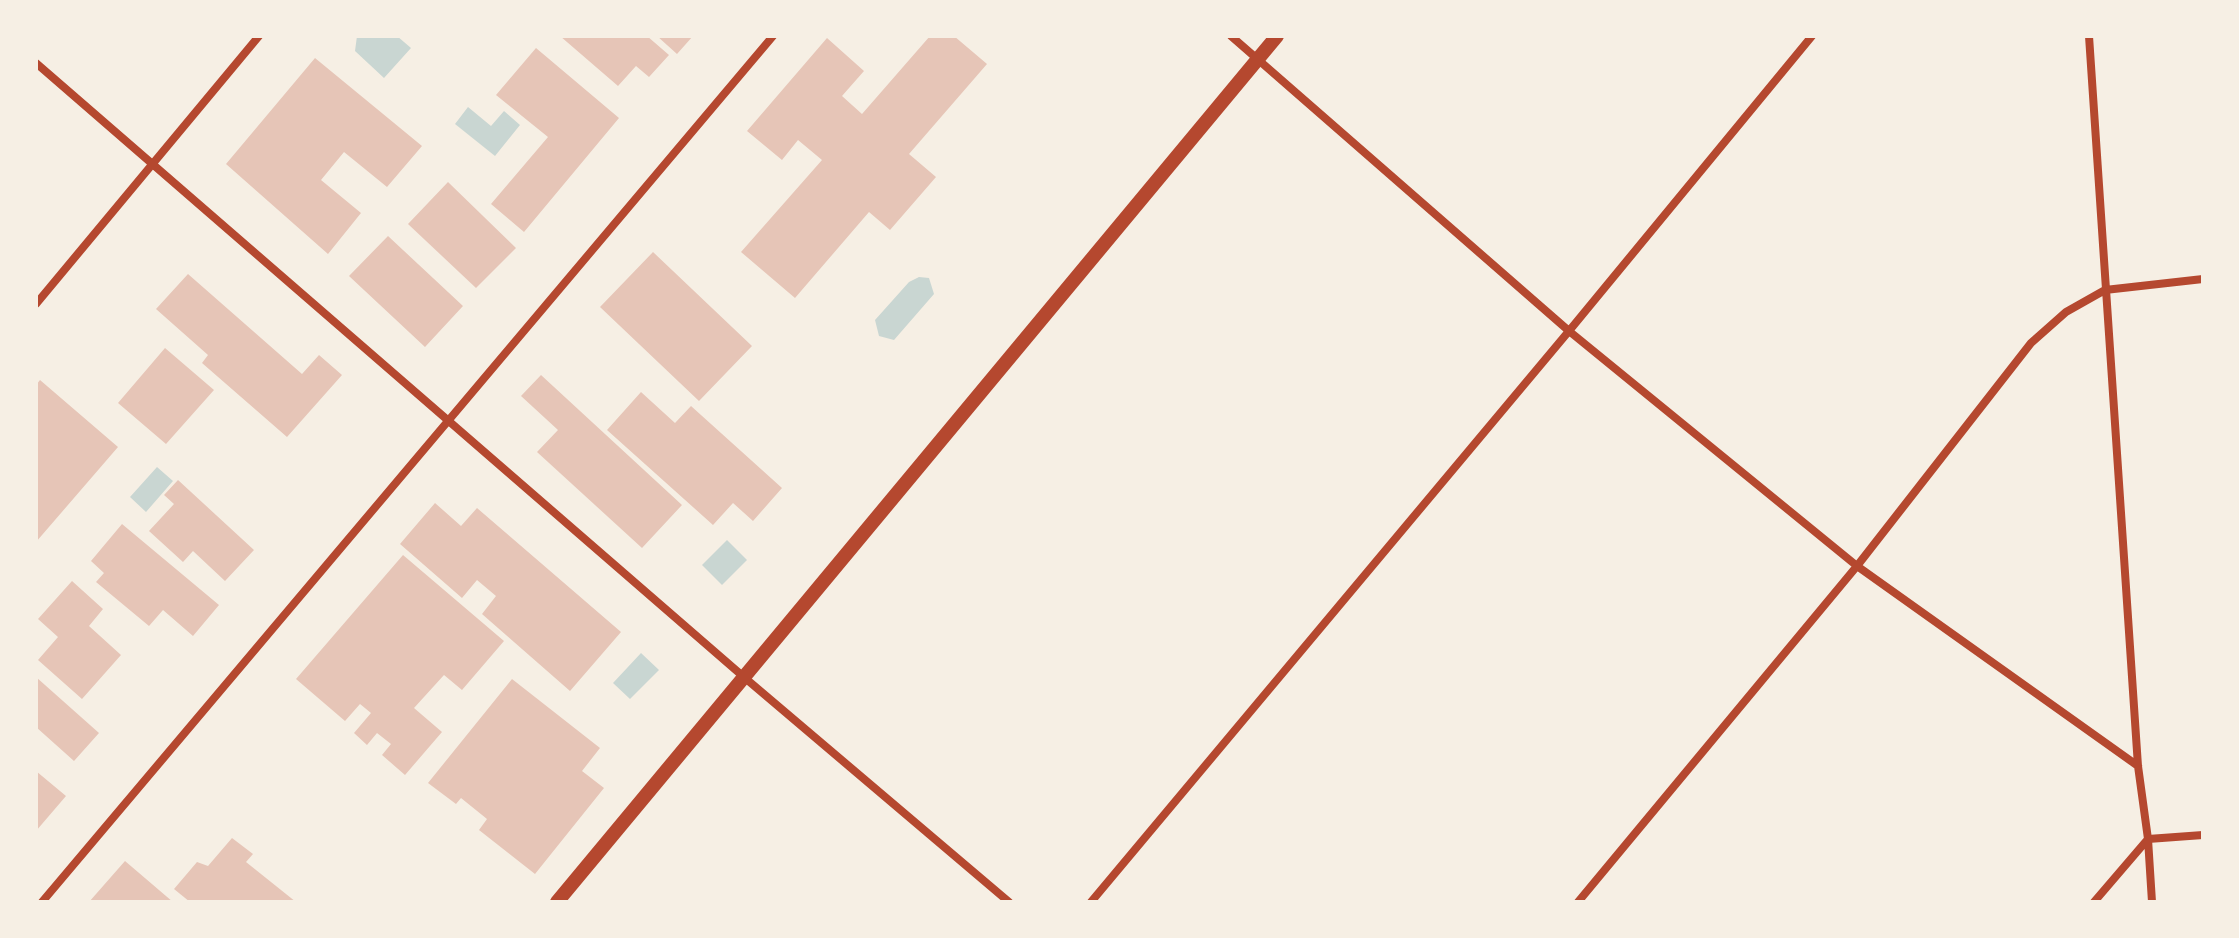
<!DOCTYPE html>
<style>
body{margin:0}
#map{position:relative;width:2239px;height:938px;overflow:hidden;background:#f6efe4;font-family:"PT Sans",sans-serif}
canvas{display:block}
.frame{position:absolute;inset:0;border:38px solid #f6efe4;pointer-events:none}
</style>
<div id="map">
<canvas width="2239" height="938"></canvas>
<div class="frame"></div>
</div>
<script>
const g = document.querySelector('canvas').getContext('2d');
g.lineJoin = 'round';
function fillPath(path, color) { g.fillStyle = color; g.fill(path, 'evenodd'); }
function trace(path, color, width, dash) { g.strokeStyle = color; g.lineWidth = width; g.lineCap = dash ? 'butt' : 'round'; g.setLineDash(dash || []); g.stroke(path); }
const water = new Path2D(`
 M357,36H397L411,48L384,78L355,51Z
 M468,107L491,126L504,111L520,125L495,156L455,124Z
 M919,277L929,278L934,294L894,340L879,336L875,320L909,282Z
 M157,467L173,481L146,512L130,497Z
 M727,540L747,560L722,585L702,565Z
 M641,653L659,670L630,699L613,683Z`);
const building = new Path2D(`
 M560,36H647L669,55L649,77L636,66L618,86Z
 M657,36H693L677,54Z
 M930,36H954L987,64L909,154L936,177L890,230L869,212L795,298L741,252L822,160L798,140L782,160L747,131L827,38L864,71L842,96L862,114Z
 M536,48L619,118L524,232L491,204L548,137L496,95Z
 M315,58L422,146L387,187L344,152L321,180L361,213L328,254L226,164Z
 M448,182L516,248L476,288L408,224Z
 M388,236L463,306L425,347L349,276Z
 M653,252L752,346L699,401L600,307Z
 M188,274L302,374L319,355L342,375L287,437L202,363L208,355L156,309Z
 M165,348L214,390L166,444L118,403Z
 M541,375L682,505L642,548L537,452L558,430L521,396Z
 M40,380L118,447L36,542V385Z
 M641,392L675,423L691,406L782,488L753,521L733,503L713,525L607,430Z
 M178,480L254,550L225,581L193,551L183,562L149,531L174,504L164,495Z
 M435,503L461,526L477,508L621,632L570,691L482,614L496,596L477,580L462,598L400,544Z
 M122,524L219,605L193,636L163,610L149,626L96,582L104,573L91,561Z
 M403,555L504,641L462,690L444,675L414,708L442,732L405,775L382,755L391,744L377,733L367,745L354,733L371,713L360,704L345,721L296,679Z
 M72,581L103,609L89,626L121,655L82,699L38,660L58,637L38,619Z
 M36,677L99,733L74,761L36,727Z
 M512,679L600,748L582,771L604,788L535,874L479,830L487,819L461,798L456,804L428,783Z
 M36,771L66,796L36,831Z
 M232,838L253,854L246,862L296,902H190L174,889L197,862L208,866Z
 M125,861L173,902H89Z`);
const minor = new Path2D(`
 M1231,36L1569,331L1857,566L2138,766
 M2089,36L2138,766L2148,839L2152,902
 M36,63L745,678L1009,902
 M36,304L259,36
 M42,902L773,36
 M1091,902L1569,331L1812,36
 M1578,902L1857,566L2031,343L2066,312L2105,290L2203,279
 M2094,902L2148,839L2203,835`);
const tertiary = new Path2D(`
 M557,902L1277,36`);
fillPath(water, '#c9d6d2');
fillPath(building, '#e6c5b7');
trace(minor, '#b5482f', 8);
trace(tertiary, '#b5482f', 14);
</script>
